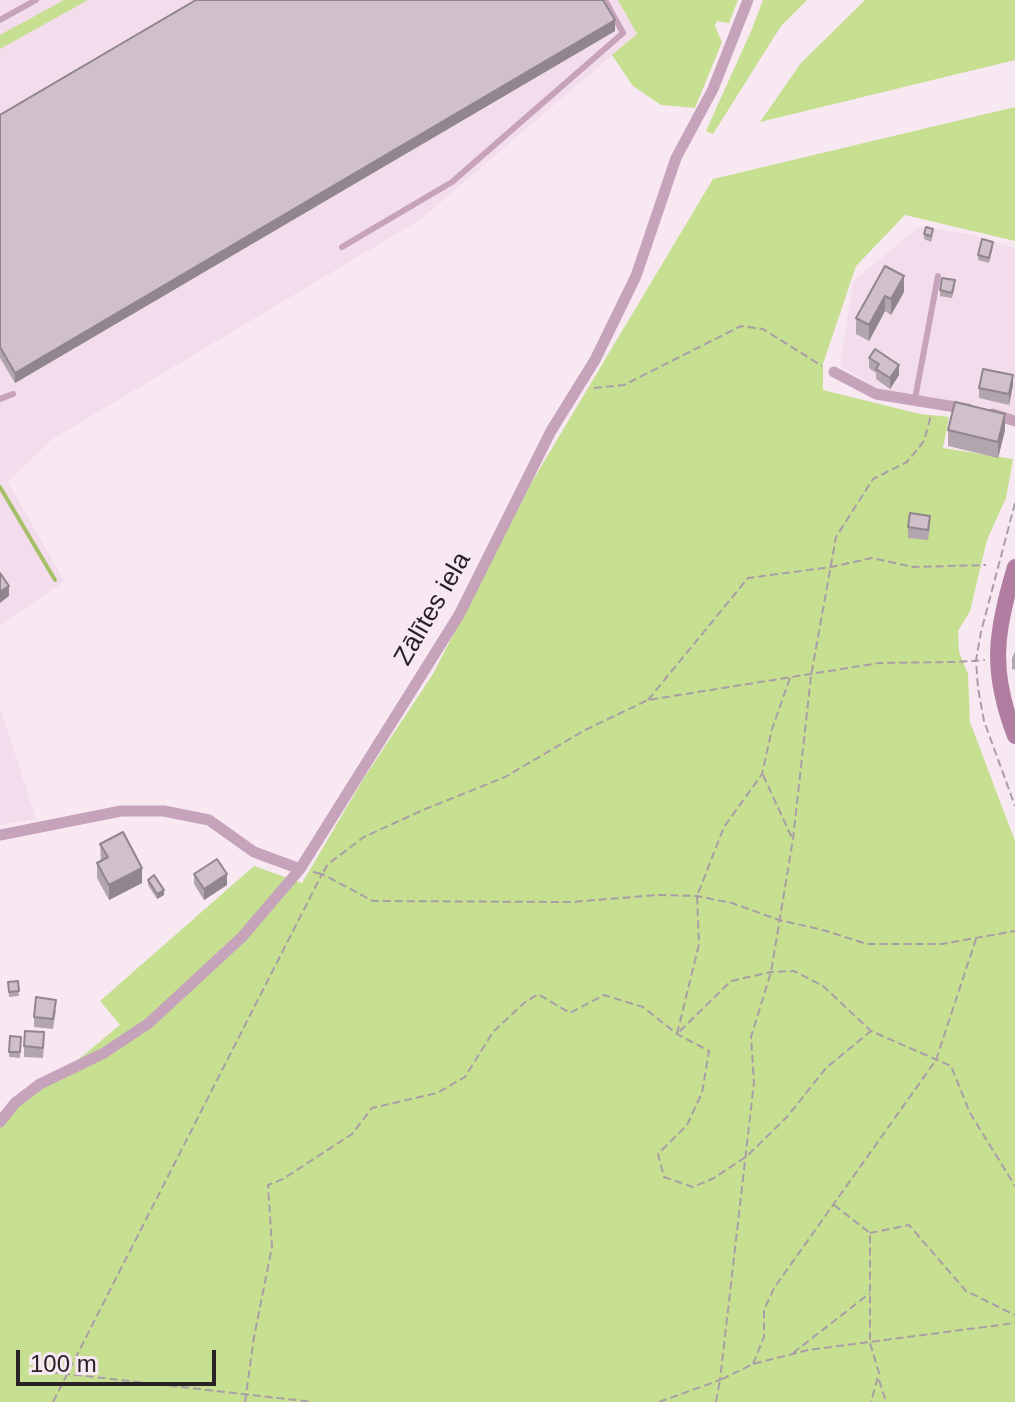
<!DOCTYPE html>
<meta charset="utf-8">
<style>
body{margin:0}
#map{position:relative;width:1015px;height:1402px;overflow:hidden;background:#f8e8f2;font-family:Helvetica,sans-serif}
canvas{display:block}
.scale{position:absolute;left:16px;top:1350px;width:200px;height:36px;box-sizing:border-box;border:4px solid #292327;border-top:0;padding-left:10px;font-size:24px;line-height:28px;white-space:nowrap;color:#292327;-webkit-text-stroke:6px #f8e8f2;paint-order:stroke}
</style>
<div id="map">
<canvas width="1015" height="1402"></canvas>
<div class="scale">100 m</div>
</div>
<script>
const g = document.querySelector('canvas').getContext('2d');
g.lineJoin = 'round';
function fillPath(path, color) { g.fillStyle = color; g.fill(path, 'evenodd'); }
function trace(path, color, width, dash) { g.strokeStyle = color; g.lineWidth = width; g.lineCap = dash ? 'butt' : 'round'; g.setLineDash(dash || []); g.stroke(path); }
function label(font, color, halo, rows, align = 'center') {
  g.font = font + ' Helvetica,sans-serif'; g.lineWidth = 6; g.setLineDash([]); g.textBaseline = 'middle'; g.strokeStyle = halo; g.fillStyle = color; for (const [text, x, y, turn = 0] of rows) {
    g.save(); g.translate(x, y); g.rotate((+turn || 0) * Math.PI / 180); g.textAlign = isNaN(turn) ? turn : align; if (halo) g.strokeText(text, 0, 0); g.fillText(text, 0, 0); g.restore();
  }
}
const built = new Path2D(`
 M0,0H618L637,34L421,219L51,440L8,482L64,581L0,626Z
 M919,227L969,234L1015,248V414L961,402L882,391L840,366L853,281Z
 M0,708L36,819L0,825Z`);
const green = new Path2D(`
 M64,0H88L0,49V35Z
 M618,0H738L729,23L717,21L715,26L722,42L695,108L661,105L633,86L612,55L637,34Z
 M763,0H807L781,26L713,134L706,131L752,29Z
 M865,0H1015V60L760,122L801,63Z
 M1015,107V241L905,215L856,266L823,364V390L920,414L949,417L943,448L1013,459L1006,498L987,540L970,611L958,631L959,652L968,674L970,722L1015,841V1402H0V1114L56,1078L120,1025L100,1001L254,866L302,883L364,778L433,674L530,485L713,179Z`);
const stream = new Path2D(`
 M0,487L55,580`);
const path = new Path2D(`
 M594,388L624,385L741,326L763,329L822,366
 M1015,503L981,632L976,660L978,688L984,721L1015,806
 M790,678L772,729L762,774L724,827L697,896L699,944L677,1034L731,981L771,972L794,971L823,986L871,1031L951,1066L970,1113L1015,1186
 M648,700L748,578L831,567L872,558L913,567L986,565
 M763,775L792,838
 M313,872L322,874L328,864L364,837L423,810L505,777L585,730L648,700L879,663L957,662L985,660
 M834,1205L870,1233V1343L879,1373L871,1402
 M870,1233L909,1225L966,1291L1015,1315
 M793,1353L870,1293
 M753,1364L764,1337V1310L774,1288L936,1060L976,939
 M50,1372L313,1402
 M879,1380L886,1402
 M53,1402L322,874L373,901L571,902L657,895L697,896L732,903L779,920L823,930L867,944H942L1015,931
 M245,1402L254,1337L272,1247L268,1185L283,1179L352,1134L372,1108L437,1093L465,1077L493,1032L524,1003L538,994L570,1013L604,995L643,1007L677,1034L709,1051L702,1093L687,1125L658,1154L664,1177L693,1187L714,1178L747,1156L787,1117L826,1068L871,1031
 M659,1402L720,1380L754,1082L751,1037L771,972L793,839L811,676L836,537L873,479L907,462L924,441L931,415
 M716,1402L720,1380L753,1364L808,1350L1015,1323`);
const service = new Path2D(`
 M0,20L36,0
 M342,247L452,182L623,33L605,0
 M0,399L13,394
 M915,399L938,276`);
const minor = new Path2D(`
 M834,372L876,394L968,409
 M993,414L1015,421
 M0,835L121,811H164L209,820L254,852L300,869
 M0,1122L15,1103L40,1084L104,1053L149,1023L242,937L300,869L459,615L551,431L595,360L636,276L676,158L713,89L748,0`);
const secondary = new Path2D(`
 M1015,567C995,633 990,671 1015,736`);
const wall = new Path2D(`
 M615,31L15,383L0,358V115Z
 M924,234L933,235L931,242L924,239Z
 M993,247L989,263L978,260V255Z
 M885,266L904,292L891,315L885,311L869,341L856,334V318Z
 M955,286L952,298L940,296V290Z
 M869,358L899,375L890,389L876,379V373L869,368Z
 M1013,385L1009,405L979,398V388Z
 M948,430H1005L998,458L948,446Z
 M930,526L928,540L908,538V527Z
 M1015,651V670L1012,669V658Z
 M100,844L142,883L109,900L97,878V863L101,861Z
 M194,874L227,885L204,900L194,884Z
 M148,880L164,895L157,899L148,885Z
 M18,981L19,996L9,997L8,982Z
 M56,1010L53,1029L34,1027V1017Z
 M10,1036L21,1037L20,1058L9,1057Z
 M44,1043L43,1058L24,1057V1046Z`);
const shadedWall = new Path2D(`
 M615,20V31L15,383V373Z
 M904,276V292L891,315V299Z
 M885,296V311L869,341V325Z
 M899,365V375L890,389V378Z
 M1013,375V385L1009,405V394Z
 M1005,414V430L998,458V442Z
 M9,586V596L0,603V592Z
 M142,868V883L109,900V885Z
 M227,874V885L204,900V889Z
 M164,890V895L157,899V894Z`);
const building = new Path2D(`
 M196,0H603L615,20L15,373L0,347V115Z
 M926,227L933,229L931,236L924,234Z
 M982,239L993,242L989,258L978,255Z
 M885,266L904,276L891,299L885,296L869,325L856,318Z
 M942,278L955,280L952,293L940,290Z
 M875,349L899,365L890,378L876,369L879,364L869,358Z
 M983,369L1013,375L1009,394L979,388Z
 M955,402L1005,414L998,442L948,430Z
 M910,513L930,516L928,530L908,527Z
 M0,573L9,586L0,592Z
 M123,832L142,868L109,885L97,863L108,857L100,844Z
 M217,859L227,874L204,889L194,874Z
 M154,875L164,890L157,894L148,880Z
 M18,981L19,991L9,992L8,982Z
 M36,997L56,1000L53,1019L34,1017Z
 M25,1031L44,1032L43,1048L24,1046Z
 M10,1036L21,1037L20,1052H9Z`);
const streetNames = [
 ["Zālītes iela",433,609,-60]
];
fillPath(built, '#f3dceb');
fillPath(green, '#c6df91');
trace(stream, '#a6c069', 4);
trace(path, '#aa9ea6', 2, [8, 4]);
trace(service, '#c6a3bb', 6);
trace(minor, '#c6a3bb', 11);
trace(secondary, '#b17ea2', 16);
fillPath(wall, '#b2a5ae');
fillPath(shadedWall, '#91868d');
fillPath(building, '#cfc0ca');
trace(building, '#91868d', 2);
label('26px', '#292327', '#f8e8f2', streetNames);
</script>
